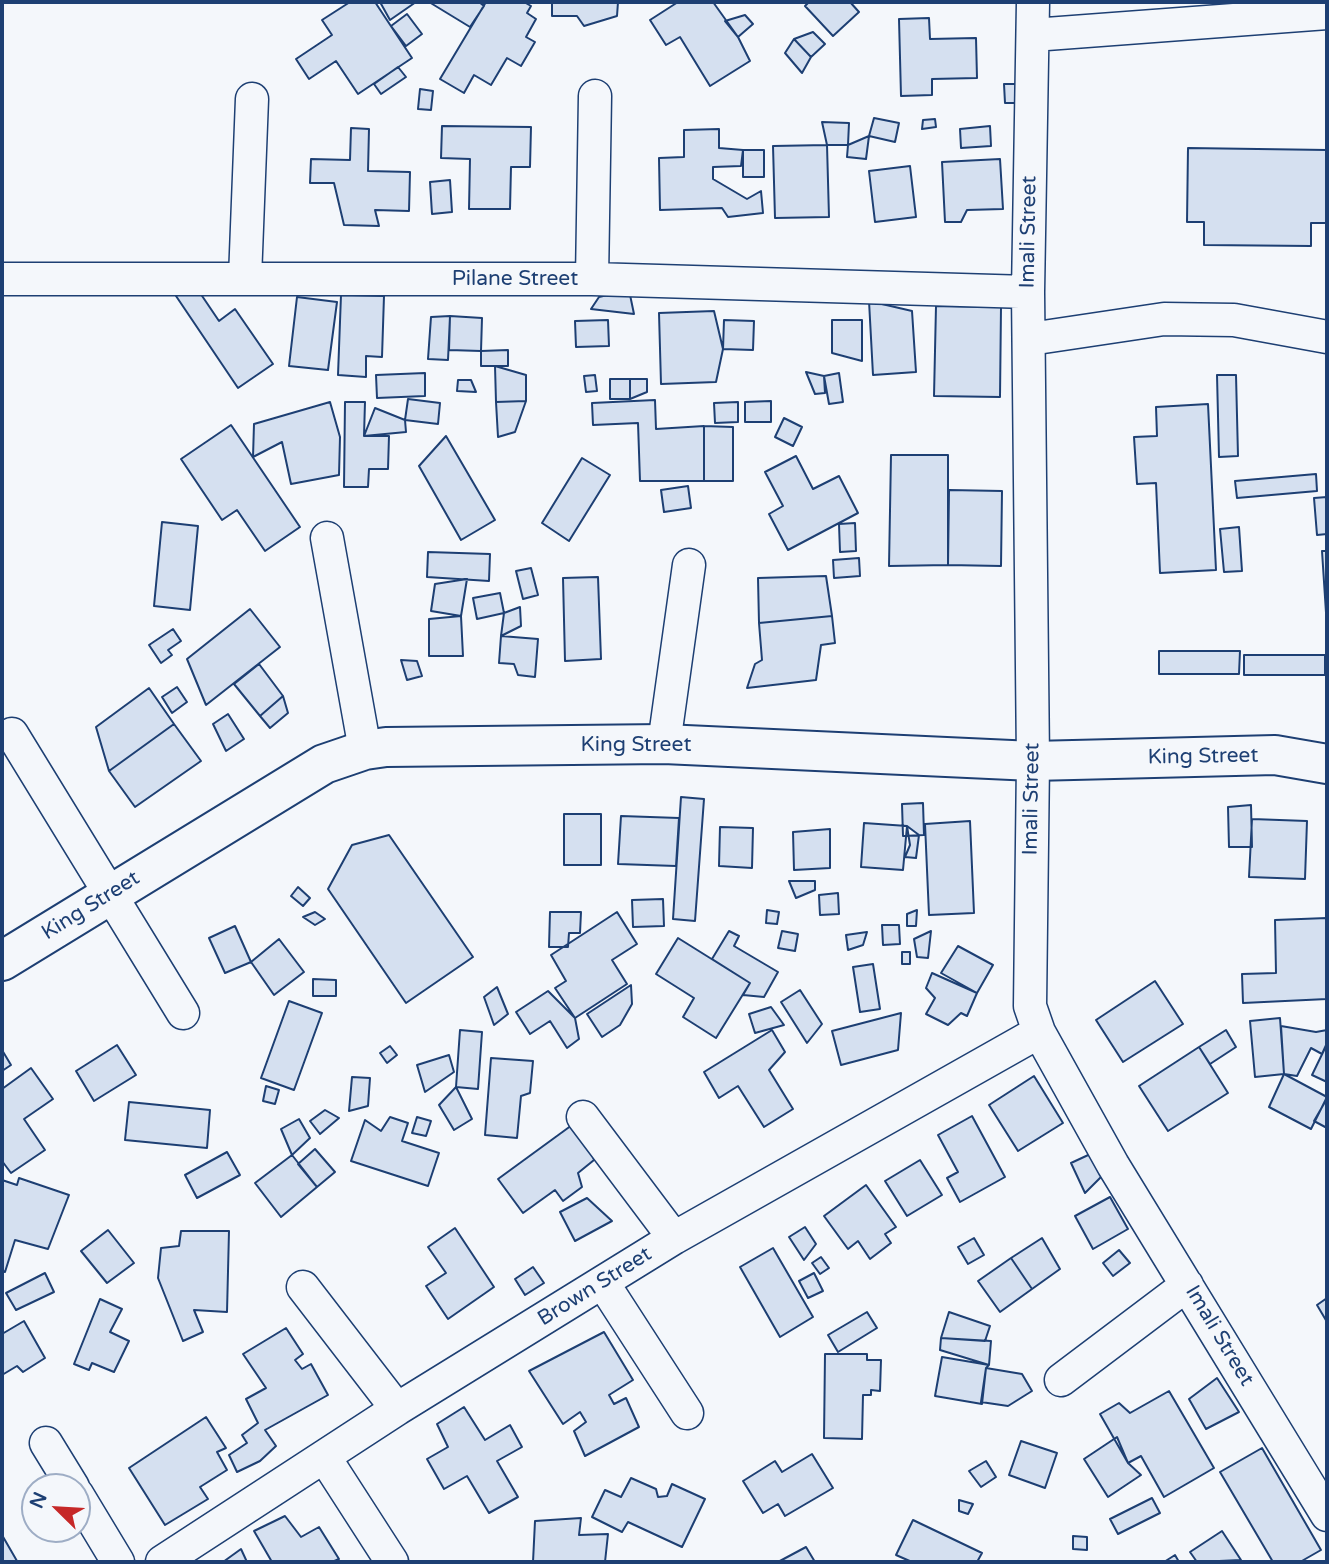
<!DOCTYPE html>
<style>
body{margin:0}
#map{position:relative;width:1329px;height:1564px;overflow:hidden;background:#f4f7fb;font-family:"Varela Round",sans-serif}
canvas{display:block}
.frame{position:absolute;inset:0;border:4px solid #1d3f73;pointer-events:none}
.north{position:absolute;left:21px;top:1473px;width:70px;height:70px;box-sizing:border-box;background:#f4f7fb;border:2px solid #9eadc5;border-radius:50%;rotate:294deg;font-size:19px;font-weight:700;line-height:28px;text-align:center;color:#1d3f73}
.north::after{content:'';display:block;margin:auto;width:24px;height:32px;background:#c62828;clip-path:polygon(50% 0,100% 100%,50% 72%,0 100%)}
</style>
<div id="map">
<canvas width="1329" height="1564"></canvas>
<div class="frame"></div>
<div class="north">N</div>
</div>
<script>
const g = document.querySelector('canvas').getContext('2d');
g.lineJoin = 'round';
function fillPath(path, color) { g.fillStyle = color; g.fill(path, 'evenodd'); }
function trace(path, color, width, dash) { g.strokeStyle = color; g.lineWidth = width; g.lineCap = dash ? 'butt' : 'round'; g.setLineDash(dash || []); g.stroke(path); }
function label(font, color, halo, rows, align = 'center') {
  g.font = font + ' "Varela Round",sans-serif'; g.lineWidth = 5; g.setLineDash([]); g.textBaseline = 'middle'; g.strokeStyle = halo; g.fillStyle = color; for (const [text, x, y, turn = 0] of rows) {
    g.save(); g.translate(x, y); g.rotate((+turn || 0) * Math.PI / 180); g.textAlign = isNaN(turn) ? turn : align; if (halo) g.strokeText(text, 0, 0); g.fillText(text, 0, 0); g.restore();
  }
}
const building = new Path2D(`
 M350,2H375L412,58L358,94L336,61L309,79L296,59L332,35L322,20Z
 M380,2H416L390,20Z
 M429,2H479L484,6L470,27Z
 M486,2H524L531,6L527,13L536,19L526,37L535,42L521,66L507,58L491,85L474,75L464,93L440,79Z
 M552,2H633H618L617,16L584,26L577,16H552Z
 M678,2H713L738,37L750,61L710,86L680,37L666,45L650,20Z
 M809,2H850L859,12L833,36L805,6Z
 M407,14L422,34L406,46L391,26Z
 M745,15L753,24L738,37L725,21Z
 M929,18L930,39L976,38L977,78L932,79V95L901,96L899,19Z
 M813,32L825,44L811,57L794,39Z
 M794,39L811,57L802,73L785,53Z
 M398,67L406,77L381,94L374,84Z
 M1004,84H1016L1017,103H1005Z
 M420,89L433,91L431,110L418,109Z
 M874,118L899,123L895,142L869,136Z
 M935,119L936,127L922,129L923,120Z
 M822,122L849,123L848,145H827Z
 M442,126L531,127L530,167H511L510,209H469L470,159L441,158Z
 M990,126L991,146L961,148L960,129Z
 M351,128L369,129L368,171L410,172L409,211L375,210L379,226L344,225L334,183H310L311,159L350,160Z
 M719,129V148L743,150L741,166L713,167V179L747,199L761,191L763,213L728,217L722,208L660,210L659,158L684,157V130Z
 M869,136L866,159L847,157L848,145Z
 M827,145L829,217L775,218L773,146Z
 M1188,148L1327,150V223H1311V246L1204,245V222H1187Z
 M743,150H764V177H743Z
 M1000,159L1003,209L967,210L961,222H945L942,162Z
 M910,166L916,217L875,222L869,171Z
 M450,180L452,212L432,214L430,182Z
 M192,281L219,321L235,309L273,364L238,388L174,293Z
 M629,290L634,314L591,309L599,297Z
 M341,295L384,296L382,357L366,356V377L338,375Z
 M297,297L337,302L328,370L289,366Z
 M869,301L912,311L916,372L873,375Z
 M936,306L1001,307L1000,397L934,396Z
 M714,311L723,349L716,382L661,384L659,313Z
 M450,316L448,360L428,359L431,317Z
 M450,316L482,318L481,351L449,350Z
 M608,320L609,346L576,347L575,321Z
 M724,320L754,321L753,350L723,349Z
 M832,320H862V361L832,353Z
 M508,350V366H481V351Z
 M495,366L526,375V401L496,402Z
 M806,372L824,376L825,393L815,394Z
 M425,373V396L377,398L376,375Z
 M839,373L843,402L829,404L824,376Z
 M595,375L597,391L586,392L584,376Z
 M1217,375H1236L1238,456L1219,457Z
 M610,379H630V399H610Z
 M630,379H647V392L630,399Z
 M458,380H471L476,392L457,391Z
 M408,399L440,403L438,424L405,420Z
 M655,400L656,429L704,426V481H640L638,423L593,425L592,403Z
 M526,401L515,432L498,437L496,402Z
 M771,401V422H745V402Z
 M330,402L340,437L339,475L291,484L282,442L253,457L254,424Z
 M345,402H365L364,436H389L388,469H369L368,487H344Z
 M738,402V422L715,423L714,403Z
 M1208,404L1216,570L1160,573L1156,483L1137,484L1134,437L1157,436L1156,407Z
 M375,408L405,420L406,432L364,436Z
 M784,418L802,427L793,446L775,437Z
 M231,425L300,527L265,551L237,510L222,520L181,459Z
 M704,426L733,427V481H704Z
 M446,436L495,520L461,540L419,466Z
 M891,455H948V565L889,566Z
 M796,456L813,489L839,476L858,513L788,550L769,514L783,506L765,472Z
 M582,458L610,475L569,541L542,523Z
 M1316,474L1317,491L1237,498L1235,481Z
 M688,486L691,508L664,512L661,490Z
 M949,490L1002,491L1001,566L948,565Z
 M1327,497V534L1317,535L1314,498Z
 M162,522L198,526L190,610L154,606Z
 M855,523L856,551L840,552L839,524Z
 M1239,527L1242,571L1224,572L1220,529Z
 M1322,551H1327V628Z
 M428,552L490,554L489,581L427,577Z
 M859,558L860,576L834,578L833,560Z
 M531,568L538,595L523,599L516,571Z
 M826,576L832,616L759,623L758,578Z
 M598,577L601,659L565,661L563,578Z
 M467,579L461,616L431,611L435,584Z
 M500,593L504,613L477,619L473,598Z
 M520,607L521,626L501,636L504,613Z
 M250,609L280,647L206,705L187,659Z
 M461,616L463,656H429V619Z
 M832,616L835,643L821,645L816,680L747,688L755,664L762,660L759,623Z
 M173,629L181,641L168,650L172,655L161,663L149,645Z
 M501,636L538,639L535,677L518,675L514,664L499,663Z
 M1159,651H1240L1239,674H1159Z
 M1244,655H1325V675H1244Z
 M401,660L417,661L422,676L407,680Z
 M259,664L283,696L260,716L234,684Z
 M177,687L187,702L172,713L162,697Z
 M149,688L174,724L109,771L96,727Z
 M283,696L288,713L270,728L260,716Z
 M228,714L244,739L226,751L213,724Z
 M174,724L201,761L135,807L109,771Z
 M681,797L704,799L695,921L673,919Z
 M923,803L924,835L903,836L902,804Z
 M1251,805L1252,847H1229L1228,807Z
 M564,814H601V865H564Z
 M621,816L679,818L676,866L618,864Z
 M1252,819L1307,821L1305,879L1249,877Z
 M970,821L974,913L929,915L925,824Z
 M864,823L907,826L903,870L861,867Z
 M907,826L919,835L916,858L905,857L910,845Z
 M720,827L753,828L752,868L719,866Z
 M830,829V868L794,870L793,832Z
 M389,835L473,957L406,1003L328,889L352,845Z
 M789,881H815V890L796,898Z
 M298,887L310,898L303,906L291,896Z
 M838,893L839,914L820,915L819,895Z
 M663,899L664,926L633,927L632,900Z
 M767,910L779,912L777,924L766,923Z
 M917,910L916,926H907V914Z
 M315,912L325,919L315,925L303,917Z
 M550,912H581L580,933H569L568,947H549Z
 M617,912L637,944L612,960L627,984L575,1018L555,988L566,981L551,955Z
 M1327,918V999L1243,1003L1242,974L1276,973L1275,920Z
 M882,925H899L900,944L883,945Z
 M235,926L251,962L225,973L209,938Z
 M729,931L739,936L734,946L778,972L764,997L743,995L750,983L712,959Z
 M782,931L798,934L795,951L778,948Z
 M931,931L928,958L917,957L914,939Z
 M867,932L863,945L848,950L846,935Z
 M678,938L750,983L716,1038L683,1017L694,998L656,974Z
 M279,939L304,972L274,995L251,962Z
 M958,946L993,965L977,993L941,973Z
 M902,952H910V964H902Z
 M873,964L880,1009L860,1012L853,967Z
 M932,973L977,993L967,1016L961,1013L948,1025L926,1014L935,998L926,988Z
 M313,979L336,980V996H313Z
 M1155,981L1183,1024L1123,1062L1096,1020Z
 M631,985L632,1004L620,1025L602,1037L587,1014Z
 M497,987L508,1014L494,1025L484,997Z
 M800,990L822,1024L807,1043L781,1002Z
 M548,991L575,1018L579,1039L567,1048L550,1021L530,1034L516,1012Z
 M289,1001L322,1013L294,1090L261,1078Z
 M771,1007L784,1025L755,1033L749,1014Z
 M901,1013L898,1050L841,1065L832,1031Z
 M1280,1018L1284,1074L1255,1077L1250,1021Z
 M1281,1026L1316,1032L1327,1030V1043L1322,1054L1311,1048L1297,1076L1284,1074Z
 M460,1030L482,1032L478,1089L456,1087Z
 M772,1030L785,1052L769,1070L793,1109L764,1127L738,1086L719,1098L704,1072Z
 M1226,1030L1236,1047L1210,1064L1199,1047Z
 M1327,1044V1082L1312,1075Z
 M117,1045L136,1075L94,1101L76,1071Z
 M390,1046L397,1055L387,1063L380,1053Z
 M1199,1047L1228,1093L1168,1131L1139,1086Z
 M2,1050L11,1065L2,1071Z
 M449,1055L454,1072L425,1092L417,1065Z
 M491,1058L533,1061L530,1093L521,1096L517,1138L485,1135Z
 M31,1068L53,1099L24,1119L45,1150L11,1173L2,1161V1089Z
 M1284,1074L1327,1097L1311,1129L1269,1107Z
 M1034,1076L1063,1123L1018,1151L989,1105Z
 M352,1077L370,1078L368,1106L349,1111Z
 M266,1086L279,1090L275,1104L263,1101Z
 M456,1087L472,1119L454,1130L439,1105Z
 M129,1102L210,1110L207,1148L125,1140Z
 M1325,1102L1327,1103V1128L1314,1121Z
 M325,1110L339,1118L320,1134L310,1121Z
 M972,1116L1005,1177L960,1202L947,1178L958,1172L938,1135Z
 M390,1117L408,1123L402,1141L439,1153L428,1186L351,1161L365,1120L381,1131Z
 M417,1117L431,1121L426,1136L412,1133Z
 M583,1117L594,1160L578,1173L582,1187L563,1201L555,1190L523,1213L498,1179Z
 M299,1119L310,1138L292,1155L281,1129Z
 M315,1149L335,1172L317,1187L298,1164Z
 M1099,1150L1113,1165L1085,1193L1071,1163Z
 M227,1152L240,1175L197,1198L185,1175Z
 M292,1155L317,1187L281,1217L255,1183Z
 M920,1160L942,1195L907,1216L885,1181Z
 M19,1178L69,1195L48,1249L15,1240L5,1272L2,1271V1180L17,1185Z
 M866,1185L896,1227L885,1234L891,1243L870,1259L858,1241L848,1249L824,1216Z
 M1110,1197L1128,1229L1093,1249L1075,1216Z
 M587,1198L612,1221L575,1241L560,1212Z
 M805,1227L816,1244L804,1260L789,1237Z
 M455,1228L494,1287L448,1319L426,1286L446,1273L428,1247Z
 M108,1230L134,1263L107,1283L81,1251Z
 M181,1231H229L227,1312L194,1310L203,1332L183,1341L158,1278L161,1248L179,1246Z
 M974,1238L984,1255L968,1264L958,1247Z
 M1042,1238L1060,1269L1032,1289L1011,1258Z
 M773,1248L813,1317L780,1337L740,1267Z
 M1119,1250L1130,1263L1113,1276L1103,1263Z
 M821,1257L829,1268L820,1274L812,1263Z
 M1011,1258L1032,1289L1000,1312L978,1281Z
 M533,1267L544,1283L525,1295L515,1279Z
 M45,1273L54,1292L16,1310L6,1293Z
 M814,1273L823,1291L808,1298L799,1281Z
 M1327,1298V1322L1317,1305Z
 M100,1299L122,1309L110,1332L129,1341L114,1372L92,1363L89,1370L74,1364Z
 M867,1312L877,1328L838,1352L828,1335Z
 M949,1312L990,1326L985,1341L941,1338Z
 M24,1321L45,1358L23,1372L17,1366L2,1375V1334Z
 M286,1328L303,1354L295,1360L302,1369L311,1364L328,1395L265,1430L276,1446L260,1461L237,1472L229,1455L247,1443L242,1435L258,1423L246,1399L266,1388L243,1354Z
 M604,1332L633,1380L609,1395L614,1404L626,1398L639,1427L585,1456L574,1431L586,1422L580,1412L563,1424L529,1371Z
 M941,1338L991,1341L989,1365L940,1350Z
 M825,1354H867V1360H881L880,1391L871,1390V1395H863L862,1439L824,1438Z
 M942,1357L989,1365L986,1368L982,1404L935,1396Z
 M986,1368L1022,1374L1032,1391L1008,1406L981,1402Z
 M1217,1378L1239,1412L1206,1429L1189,1399Z
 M1169,1391L1214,1468L1164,1497L1141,1456L1128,1463L1100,1414L1119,1403L1130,1413Z
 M464,1407L485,1440L510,1425L522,1447L497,1461L518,1497L489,1513L467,1476L444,1489L427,1459L448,1447L437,1424Z
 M206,1417L226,1448L217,1452L227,1470L200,1487L208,1499L165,1525L129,1468Z
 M1117,1437L1128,1463L1141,1475L1108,1497L1084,1459Z
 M1021,1441L1057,1453L1045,1488L1009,1475Z
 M1262,1448L1321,1550L1300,1562H1273L1220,1472Z
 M812,1454L833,1488L785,1516L778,1504L763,1513L743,1481L775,1461L782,1472Z
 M986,1461L996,1477L981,1487L969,1471Z
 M631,1478L656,1489L658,1497L667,1496L672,1484L705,1499L682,1547L628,1522L622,1532L592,1517L605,1490L621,1497Z
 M1152,1498L1160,1513L1118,1534L1110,1519Z
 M959,1500L973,1504L968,1514L959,1511Z
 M285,1516L301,1537L319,1527L339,1559L332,1562H272L254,1531Z
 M581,1518L579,1535L608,1534L605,1562H533L535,1521Z
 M913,1520L982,1553L977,1562H912L896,1555Z
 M1222,1531L1241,1560L1197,1562L1190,1552Z
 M2,1535L17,1561L14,1562H2Z
 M1073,1536L1087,1537V1550L1073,1549Z
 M806,1547L815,1562H778Z
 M241,1549L247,1562H223Z
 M1175,1555L1179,1562H1164Z`);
const street = new Path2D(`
 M1033,2L1028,292L1033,761L1030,1006L1039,1032L1113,1165L1327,1515
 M1033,35L1327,13
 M245,278L252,99
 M2,279H592L1028,292
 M592,279L595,96
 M1030,339L1164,319L1234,320L1327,337
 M327,538L365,750
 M12,734L183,1013
 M664,744L689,565
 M583,1117L674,1238
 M603,1283L687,1413
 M303,1287L397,1409
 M1061,1380L1187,1285
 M46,1443L73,1487
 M325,1458L392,1562
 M77,1494L118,1562
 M162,1562L397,1409L674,1238L1039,1032`);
const secondary = new Path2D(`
 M2,961L324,764L365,750L386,747L664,744L1033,761L1275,755L1327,764`);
const streetNames = [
 ["Imali Street",1029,232,-89],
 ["Pilane Street",515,279],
 ["King Street",636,745],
 ["King Street",1203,757,-1],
 ["Imali Street",1032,799,-89],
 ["King Street",91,906,-32],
 ["Brown Street",595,1287,-32],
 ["Imali Street",1219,1336,59]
];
fillPath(building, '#d5e0f0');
trace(building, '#1d3f73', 2);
trace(street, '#1d3f73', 35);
trace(secondary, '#1d3f73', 42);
trace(street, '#f4f7fb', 32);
trace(secondary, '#f4f7fb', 38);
label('21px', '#1d3f73', '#f4f7fb', streetNames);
</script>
